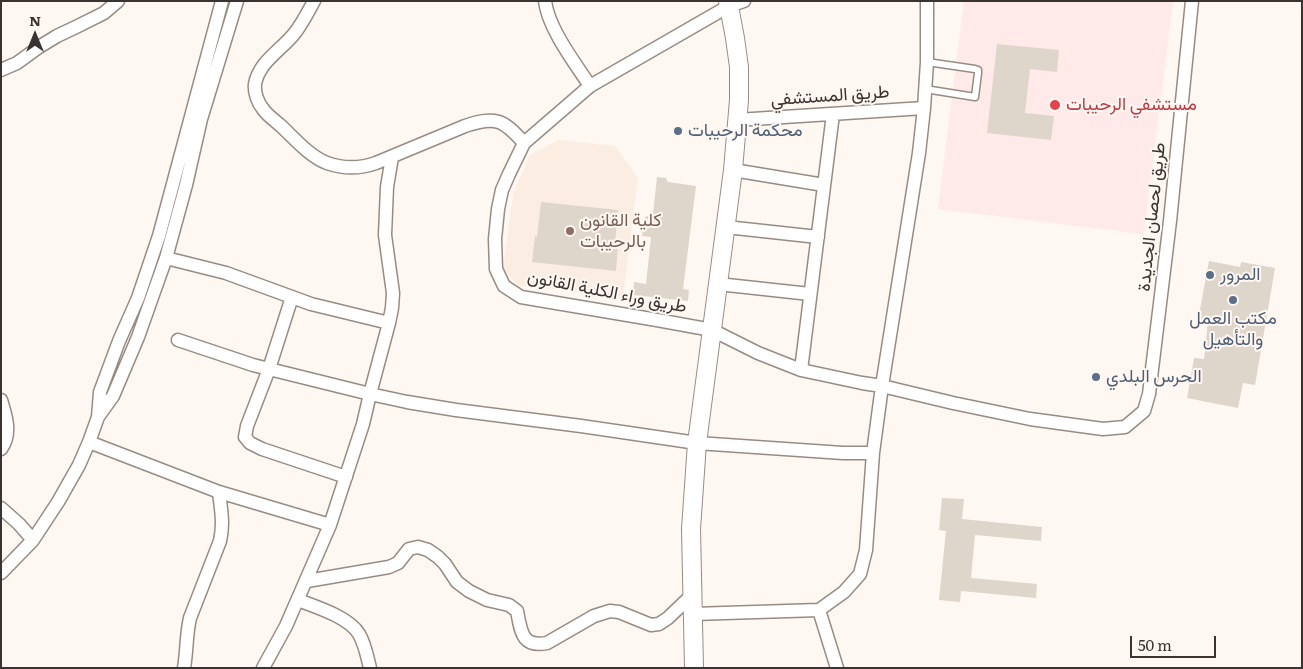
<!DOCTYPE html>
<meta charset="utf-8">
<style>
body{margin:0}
#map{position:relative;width:1303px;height:669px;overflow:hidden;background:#fff7f2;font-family:Literata,serif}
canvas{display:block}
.frame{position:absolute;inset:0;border:2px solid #393431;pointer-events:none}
.north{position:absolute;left:10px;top:10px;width:50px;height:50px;-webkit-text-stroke:4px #fff7f2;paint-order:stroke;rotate:0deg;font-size:14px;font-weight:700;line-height:20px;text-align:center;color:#393431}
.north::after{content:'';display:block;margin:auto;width:18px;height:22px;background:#393431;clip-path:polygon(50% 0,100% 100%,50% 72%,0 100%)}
.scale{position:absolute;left:1130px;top:636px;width:86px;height:22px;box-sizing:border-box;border:2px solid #393431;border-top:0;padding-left:6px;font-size:15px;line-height:18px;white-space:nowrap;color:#393431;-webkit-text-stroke:4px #fff7f2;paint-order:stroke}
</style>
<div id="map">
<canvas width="1303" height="669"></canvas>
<div class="frame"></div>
<div class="north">N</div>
<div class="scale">50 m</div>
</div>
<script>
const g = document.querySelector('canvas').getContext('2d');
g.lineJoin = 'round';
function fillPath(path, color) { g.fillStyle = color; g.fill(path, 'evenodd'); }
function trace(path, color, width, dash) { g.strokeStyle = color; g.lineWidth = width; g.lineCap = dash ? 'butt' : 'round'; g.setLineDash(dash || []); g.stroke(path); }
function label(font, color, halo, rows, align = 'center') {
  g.font = font + ' Literata,Vazirmatn,serif'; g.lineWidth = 4; g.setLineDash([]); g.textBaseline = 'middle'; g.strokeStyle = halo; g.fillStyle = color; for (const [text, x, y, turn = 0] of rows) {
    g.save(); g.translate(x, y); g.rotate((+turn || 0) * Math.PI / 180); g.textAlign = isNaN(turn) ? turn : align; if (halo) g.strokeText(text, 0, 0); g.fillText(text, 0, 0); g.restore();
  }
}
const built = new Path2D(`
 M559,140L615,146L638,178L623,296L519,286L503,269L513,194L530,155Z`);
const medical = new Path2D(`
 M964,1H1173L1144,234L938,209Z`);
const building = new Path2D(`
 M997,44L1059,50L1057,72L1030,69L1025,113L1054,116L1051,140L987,133Z
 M657,177L666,178L668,182L696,186L683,289L689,290L688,301L633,295L634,282L646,284L651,237L642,236L645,217L653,214Z
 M541,202L618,210L615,244H618L616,271L532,262L535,236L537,237Z
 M1209,261L1240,267L1241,262L1275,268L1255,385L1243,383L1238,408L1187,398L1194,358L1204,359L1208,321L1198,320Z
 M942,498L964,499L962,519L1042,527L1041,541L975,535L971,578L1037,584L1036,598L961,591L960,602L939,600L946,531L939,530Z`);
const lane = new Path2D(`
 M925,89L975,97L978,73V70L975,69L927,62`);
const street = new Path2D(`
 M314,1C308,12 302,24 294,34C280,51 259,62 255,84C254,93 258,103 263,109C267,115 274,120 280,125C293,137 310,157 327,163C344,169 359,169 376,163L465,126C495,116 503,119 524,143
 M545,1C548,28 575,63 590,86
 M744,1L729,6L590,86L524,143L509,174L502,190L498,209L495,239L496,269L504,286L521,297L657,320L712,330L758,353L801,370L862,383L882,386L953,403L1030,419L1103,429L1125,427L1144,411L1149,394L1170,221L1192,1
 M1,70L17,63L39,47L57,36L78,26L104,13L118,1
 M737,120L924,108
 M733,170L824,185
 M726,227L818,237
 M166,258L226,273L311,304L389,323L370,394L363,424L330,525L286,626L263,668
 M718,284L810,294
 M292,297L269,369L247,426L245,437L250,443L262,449L346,477
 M389,323L392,308L393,293L385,235L387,187L392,157
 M178,340L253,365L370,394L407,402L456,410L581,426L697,443L843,453H873
 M801,370L833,114
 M1,400C6,416 12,434 1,449
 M98,417L113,396L138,337L166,258L186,185L201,119L237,1
 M89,442L219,492L330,525
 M1,508L19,524L33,540
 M1,573L33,540L58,502L79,465L89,442L98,417L100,392L119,341L138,298L159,236L222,1
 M307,581L389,567L398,563L409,549L418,547L428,550L438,557L445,564L457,582L469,591L487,600L509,605L517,611C521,630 521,648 547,643L594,616L610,611L619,612L651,625L659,624L668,618L693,594
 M298,600C316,607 349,617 359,634C365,644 367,656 370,668
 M819,610L837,668
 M693,614L819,610L844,592L860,574L866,550L873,453L882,386L919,153L924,108L927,62V1
 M184,668C187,651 186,635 190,618L220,541C224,523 221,510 219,492`);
const secondary = new Path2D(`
 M694,668L691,529L697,443L733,170L739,100V67L735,38L728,1`);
const markers = [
 [1055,105,6,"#e0444e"],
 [678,131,5,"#5c6f8a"],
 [570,231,5,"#8d6e63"],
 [1210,275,5,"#5c6f8a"],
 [1233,300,5,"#5c6f8a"],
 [1096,377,5,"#5c6f8a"]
];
const streetNames = [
 ["طريق المستشفي",830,96,-4],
 ["طريق لحصان الجديدة",1152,217,-84],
 ["طريق وراء الكلية القانون",607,292,11]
];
const healthNames = [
 ["مستشفي الرحيبات",1066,105]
];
const serviceNames = [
 ["محكمة الرحيبات",688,131],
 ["المرور",1220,275],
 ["مكتب العمل",1233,319,"center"],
 ["والتأهيل",1233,340,"center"],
 ["الحرس البلدي",1106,377]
];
const educationNames = [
 ["كلية القانون",580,221],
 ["بالرحيبات",580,242]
];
fillPath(built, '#fcede2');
fillPath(medical, '#ffe9e9');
fillPath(building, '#ded6cb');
trace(lane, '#978c84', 9);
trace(street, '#978c84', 15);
trace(secondary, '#978c84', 20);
trace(lane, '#fff', 6);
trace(street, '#fff', 12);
trace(secondary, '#fff', 18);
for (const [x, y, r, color] of markers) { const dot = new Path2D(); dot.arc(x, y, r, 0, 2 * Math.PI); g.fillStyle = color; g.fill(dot); trace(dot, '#fff7f2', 2); }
label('18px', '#393431', '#fff7f2', streetNames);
label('18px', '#be3a42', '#fff7f2', healthNames, 'left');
label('18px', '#4e5e75', '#fff7f2', serviceNames, 'left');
label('18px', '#785e54', '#fff7f2', educationNames, 'left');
</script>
